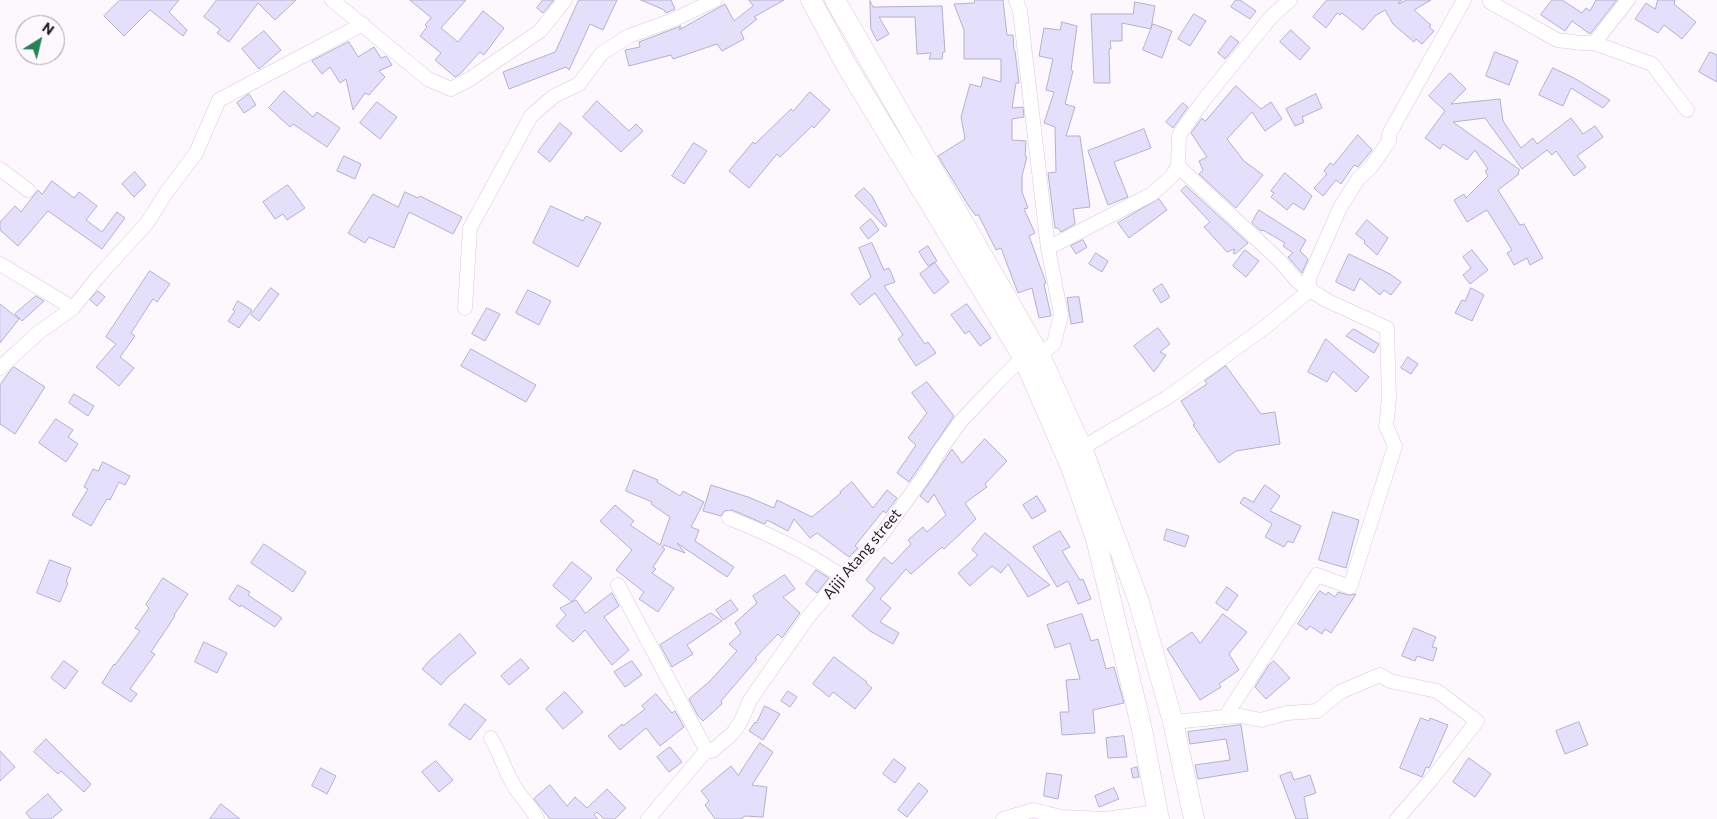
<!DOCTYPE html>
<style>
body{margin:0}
#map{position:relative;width:1717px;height:819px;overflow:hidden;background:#fdf8fd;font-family:Commissioner,sans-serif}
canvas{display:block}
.north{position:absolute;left:15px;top:15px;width:50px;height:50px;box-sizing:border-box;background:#fdf8fd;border:1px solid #a6a0a6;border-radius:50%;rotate:36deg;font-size:14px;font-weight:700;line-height:20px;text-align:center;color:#241c24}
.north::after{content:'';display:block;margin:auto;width:18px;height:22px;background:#288258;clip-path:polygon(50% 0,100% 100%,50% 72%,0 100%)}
</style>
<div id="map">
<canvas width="1717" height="819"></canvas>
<div class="north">N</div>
</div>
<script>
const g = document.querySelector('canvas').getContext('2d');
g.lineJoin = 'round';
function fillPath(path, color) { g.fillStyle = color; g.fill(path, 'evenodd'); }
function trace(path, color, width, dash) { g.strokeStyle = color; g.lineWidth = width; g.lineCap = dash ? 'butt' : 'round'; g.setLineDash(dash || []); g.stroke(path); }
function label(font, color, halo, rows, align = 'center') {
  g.font = font + ' Commissioner,sans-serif'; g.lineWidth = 4.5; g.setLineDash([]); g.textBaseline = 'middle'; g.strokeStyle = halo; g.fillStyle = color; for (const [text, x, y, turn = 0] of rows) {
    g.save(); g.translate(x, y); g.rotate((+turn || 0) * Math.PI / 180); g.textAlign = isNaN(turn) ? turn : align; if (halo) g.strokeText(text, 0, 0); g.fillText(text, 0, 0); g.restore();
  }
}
const building = new Path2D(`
 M120,0H179L169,12L187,30L183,36L150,10L124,36L104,16Z
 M217,0H296L275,20L258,3L229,42L217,33L220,29L204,17Z
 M410,0H466L441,28L458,42L483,11L504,28L484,55L480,52L460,74L455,77L435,60L441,53L420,36L427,27L425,25L431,18Z
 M543,0H554L543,13L537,8Z
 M579,0H617L603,30L590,24L569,70L566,67L509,89L503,72L555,52Z
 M641,0H671L675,9L666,13L664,10Z
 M749,0H784L754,17L757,19L741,32L744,39L722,51L717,44L673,59L671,55L629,66L625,50L640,47L639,42L681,26L679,30L725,4L734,21L753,6Z
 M975,0H1003L1007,35H1013L1014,50L1015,51L1019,83H1016L1012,108L1023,107L1024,117L1012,119V140L1026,141L1025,156L1027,157L1022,176V192L1028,208L1024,209L1035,233L1029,236L1045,280L1046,283L1044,284L1051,316L1039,318L1032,288L1018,293L1001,248L996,250L978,214L976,216L968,205L938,156L965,139L961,117L970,84L981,87L983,77L1001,82V59H964V30L954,4L974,3Z
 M1236,0H1240L1256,11L1250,19L1231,7Z
 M1327,0H1402L1398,3L1399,4L1406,0H1431L1414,10L1431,25L1429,27L1434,31L1422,44L1416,39L1414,42L1393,24L1385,10L1375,16L1363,30L1342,13L1340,15L1337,13L1326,28L1313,17Z
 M1552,0H1562L1582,13L1586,8L1590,11L1596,0H1617L1590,34L1572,21L1565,31L1541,15Z
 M1658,0H1675L1674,4L1696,22L1682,39L1664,25L1658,33L1635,19L1646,3L1655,9Z
 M870,1L873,7L942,6L945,52H943L942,59H929L931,53L917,54L915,17H879L889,34L877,41L871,29Z
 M1135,2L1155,6L1151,29L1122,23V41H1110L1111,49H1109L1110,83H1094L1091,14H1133Z
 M1194,14L1206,21L1190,46L1178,39Z
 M1062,22L1077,26L1071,70L1073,71L1065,104L1075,107L1066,136H1080L1090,207L1073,209L1075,224L1061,232L1058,228H1055L1048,173L1056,172L1055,127L1044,123L1054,92L1046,90L1053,59L1039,56L1044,28L1060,30Z
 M1153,24L1172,31L1162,58L1143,50Z
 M1291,30L1310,48L1300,60L1280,42Z
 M264,31L281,50L259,69L242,49Z
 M1231,36L1239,42L1225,59L1218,53Z
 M349,42L358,57L374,47L381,58L386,56L392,65L379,71L385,77L369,95L365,93L353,110L346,79L340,83L330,67L322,74L312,61Z
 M1495,52L1518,61L1509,85L1486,76Z
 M1710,52L1717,55V82L1699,72Z
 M1553,68L1574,78L1610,100L1603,108L1571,88L1563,106L1539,95Z
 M1450,73L1466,89L1451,104L1500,99L1503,121L1521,148L1533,138L1537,144L1571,118L1583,134L1595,126L1603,137L1577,156L1586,167L1574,176L1556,151L1552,155L1547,150L1522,169L1485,118L1453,122L1520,170L1518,172L1519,174L1498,190L1520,225L1524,224L1543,258L1530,265L1527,258L1514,265L1507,253L1512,250L1487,210L1467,222L1454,200L1464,194L1466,198L1488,176L1485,171L1488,169L1475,150L1467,160L1443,144L1440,149L1425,138L1445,111L1429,96Z
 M1236,86L1261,109L1271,102L1282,119L1265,131L1252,112L1227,139L1244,161L1263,175L1236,208L1199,174L1203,170L1199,161L1207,157L1191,133L1202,118L1205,121Z
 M284,91L313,117L317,112L340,128L327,147L293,124L290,127L269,108Z
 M810,92L830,110L814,128L812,126L780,157L777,154L749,188L729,171L753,142L755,144L791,109L793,111Z
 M249,94L256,105L244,113L237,103Z
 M1316,94L1322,108L1302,117L1304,122L1295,126L1286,109Z
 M597,101L629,131L636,124L643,131L621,152L583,117Z
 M377,102L397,117L380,139L360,123Z
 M1183,103L1188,107L1173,128L1166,122Z
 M560,123L572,133L550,162L538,152Z
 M1144,129L1151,148L1114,162L1128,197L1108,205L1088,151Z
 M1358,135L1372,150L1358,167L1354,165L1341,184L1336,180L1323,196L1314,188L1327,174L1324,171L1330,163L1333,165Z
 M694,143L707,151L684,184L672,176Z
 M344,156L361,164L355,179L337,171Z
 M135,172L146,185L134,197L122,184Z
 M1285,173L1312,196L1304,210L1293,203L1287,210L1271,197L1274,193L1271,191Z
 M52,181L74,198L79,192L97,206L86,220L102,232L117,212L125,218L102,249L48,211L18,246L0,230V222L15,206L21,212L38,190L42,194Z
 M288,185L305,208L287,220L283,214L275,219L263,202Z
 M1186,186L1248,243L1235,254L1233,253L1235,249L1227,252L1204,227L1210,222L1181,191Z
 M864,188L872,196L887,225L885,227L855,196Z
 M405,192L418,198L420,196L462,217L453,234L409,212L394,248L369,237L365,243L348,233L373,194L398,207Z
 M1159,199L1167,210L1129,238L1118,223Z
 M551,206L583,221L586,216L601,223L578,267L533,243Z
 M1259,210L1306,240L1300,251L1308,259L1302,273L1288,257L1293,253L1283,246L1285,243L1263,230L1261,231L1252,223Z
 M871,219L879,230L868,239L860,228Z
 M1367,220L1388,238L1377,255L1364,243L1365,241L1356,234Z
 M1083,240L1087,247L1076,254L1071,246Z
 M872,243L884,270L889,268L895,282L884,286L925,344L928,342L936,353L916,366L898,339L903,335L875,293L860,305L851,294L871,277L859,248Z
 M928,246L937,261L928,266L919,252Z
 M1245,250L1259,261L1246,277L1233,266Z
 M1472,250L1488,270L1470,284L1463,275L1471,268L1463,257Z
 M1096,253L1108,261L1102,272L1089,264Z
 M1349,254L1390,274L1401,282L1391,295L1384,290L1380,295L1360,278L1354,291L1336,282Z
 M935,263L949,282L934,294L920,274Z
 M150,271L170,284L157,302L153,299L131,333L135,336L120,357L134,368L119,386L96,367L116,344L106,337Z
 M1162,284L1170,297L1161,303L1153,290Z
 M271,288L279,294L259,321L251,315Z
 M1471,288L1484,295L1472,321L1455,313L1462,300L1465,301Z
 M528,290L551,301L539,325L516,313Z
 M98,291L105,297L97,306L90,300Z
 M36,296L44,301L22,321L15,314Z
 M1079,297L1083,322L1071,324L1067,298Z
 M238,301L252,310L239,328L228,321L235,311L233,310Z
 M0,304L19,319L0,343Z
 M967,304L991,338L980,346L969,331L965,334L951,315Z
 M487,308L500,314L485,341L472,334Z
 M1158,328L1170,344L1160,352L1166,355L1154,372L1134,346Z
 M1354,329L1379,344L1374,353L1346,336Z
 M1326,339L1369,377L1356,392L1333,371L1327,382L1308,372Z
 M471,349L536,385L526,402L461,366Z
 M1408,357L1418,364L1411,374L1401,368Z
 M1226,366L1261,414L1275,412L1280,444L1236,451L1219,463L1193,425L1195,424L1181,401L1207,384L1205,381Z
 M14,367L45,387L15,434L0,424V385L9,372Z
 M927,382L954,416L909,482L897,473L916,445L908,438L927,413L912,393Z
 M74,394L94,406L88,416L69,403Z
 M56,419L73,430L68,437L78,444L66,462L39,443Z
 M985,439L1007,461L985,484L987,487L965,503L976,519L944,549L942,547L911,574L906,569L880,599L891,608L880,622L899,633L893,644L870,631L852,616L875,588L866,580L884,557L892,564L911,544L908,540L923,527L927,532L946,515L934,494L928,503L920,496L952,449L962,463Z
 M103,462L130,476L125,485L119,482L110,500L107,499L91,526L72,515L88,489L84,487L93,469L98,471Z
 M634,470L658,480L657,482L680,496L683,491L704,502L691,527L699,530L695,541L734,567L727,577L677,543L685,553L664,545L662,547L665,549L653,567L656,569L652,573L674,588L658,612L639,599L644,592L616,570L632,550L600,521L615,505L634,521L630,525L660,545L670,517L651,504L652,502L626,491Z
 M852,482L873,508L887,490L897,498L886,513L883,511L855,546L858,548L849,557L817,533L810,538L794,519L788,531L767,520L765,524L732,510L724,511L721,516L703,511L711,485L748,497L774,508L777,500L812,517L841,493L840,492Z
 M1265,485L1280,496L1270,511L1301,526L1293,543L1288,541L1284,547L1265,537L1272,524L1240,503L1244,497L1253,502Z
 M1037,496L1046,511L1032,519L1023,505Z
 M1333,512L1359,520L1346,568L1319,560Z
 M1167,529L1189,536L1185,547L1164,540Z
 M1060,531L1070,547L1062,551L1080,580L1083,579L1091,599L1078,604L1068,581L1057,587L1033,547Z
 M985,533L1050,585L1028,597L1008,564L1001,573L992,566L970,586L958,573L978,555L972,550Z
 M264,544L306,572L293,592L251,563Z
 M50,560L71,568L66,582L68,583L60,602L37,593Z
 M572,562L592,578L572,602L553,586Z
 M816,570L829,578L817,593L806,584Z
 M785,575L795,589L783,597L800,613L782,638L778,634L755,658L757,659L721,701L722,704L703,721L698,716L689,699L710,681L737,651L729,644L741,633L735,623L757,603L753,596Z
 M163,578L188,594L174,615L175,616L151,652L155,654L130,689L137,694L131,702L102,683L114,664L115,665L140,631L135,628L149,608L146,605Z
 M238,585L250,592L248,595L282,618L275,627L241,605L240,607L229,599Z
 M1227,587L1238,595L1227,611L1216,603Z
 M1320,591L1326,595L1328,592L1335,597L1338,592L1348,595L1356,594L1331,633L1325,629L1322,634L1310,626L1307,630L1298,624Z
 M612,593L619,606L604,617L629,650L612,665L585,630L573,642L556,626L566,615L560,608L576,600L585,613Z
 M731,600L738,610L723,620L716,610Z
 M711,613L722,621L687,645L693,654L672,667L660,645Z
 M1082,614L1091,641L1098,639L1106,669L1114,667L1124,703L1093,710L1095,733L1062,735L1060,712H1069L1066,680L1080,679L1070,643L1055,648L1047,625Z
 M1223,614L1247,632L1229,654L1239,670L1219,684L1221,687L1200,700L1167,649L1192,632L1200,643Z
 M1414,628L1436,637L1432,647L1437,648L1433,661L1417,656L1415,661L1402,656Z
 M460,634L476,653L449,676L441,685L422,669L430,660Z
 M204,642L227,653L217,673L195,662Z
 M834,657L867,682L866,683L872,688L855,709L833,692L829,697L813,684Z
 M521,659L529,668L509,685L501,676Z
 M64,661L78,671L65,689L51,678Z
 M632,661L642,675L625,687L614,672Z
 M1274,661L1290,678L1266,699L1255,687L1269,665Z
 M788,691L797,697L790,707L781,701Z
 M565,692L583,712L563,729L546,709Z
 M656,694L672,713L675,711L684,727L660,746L646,728L620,750L608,736L622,724L623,726L645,709L642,706Z
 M465,704L486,720L470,740L449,725Z
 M765,706L780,714L763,740L749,731L755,722L756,723Z
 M1421,718L1429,721L1430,718L1448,725L1430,766L1429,768L1426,767L1422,777L1400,768Z
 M1579,722L1588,745L1565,754L1556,731Z
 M1241,725L1248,771L1198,779L1195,765L1230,760L1226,739L1190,744L1188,732Z
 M1124,736L1127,757L1108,758L1106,738Z
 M46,739L91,784L84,792L61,771L58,774L34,752Z
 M760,743L773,752L752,785L767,787L763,817L745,816L741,819H715L705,805L709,801L701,791L731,766L738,775Z
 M670,747L682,762L669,772L657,757Z
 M0,751L15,767L0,781Z
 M1469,758L1491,774L1475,797L1453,782Z
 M894,759L906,768L895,783L883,774Z
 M436,761L453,780L439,792L422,772Z
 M1137,767L1139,777L1133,778L1131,769Z
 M321,768L336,776L327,794L312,786Z
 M1291,772L1294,780L1310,775L1316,793L1304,797L1308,819H1296L1280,776Z
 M1047,773L1062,775L1058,799L1044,796Z
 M919,783L928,791L907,817L898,810Z
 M550,785L567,806L575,797L587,808L607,789L626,808L615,819H604L597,812L594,815L598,819H550L534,799Z
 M1114,788L1119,799L1099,807L1095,796Z
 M48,794L62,810L51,819H31L26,813Z
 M221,804L240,819H210Z`);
const minor = new Path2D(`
 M332,0L428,79L451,89L470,79L540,31L565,0
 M1016,0L1020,11L1048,248L1061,315L1054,343L1040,356
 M1490,2L1557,40L1581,43H1594L1652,64L1687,110
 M1594,43L1628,0
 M0,169L28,190
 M1048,248L1152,194L1172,176L1178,166L1179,135L1203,101L1271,17L1290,0
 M0,264L73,308
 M465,308L470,228L531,116L554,96L579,84L602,53L629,36L673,20L715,0
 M0,368L38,333L73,308L97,278L147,223L166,193L196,153L219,100L363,24
 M1082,448L1168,397L1264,328L1310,290L1298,282L1279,260L1178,166
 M729,518C771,535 804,551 842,576
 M618,585L703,744L706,751
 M1225,717L1241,716L1261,720L1287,713L1317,711L1340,692L1380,675L1390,681L1437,691L1477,721L1431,780L1397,819
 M1173,722L1225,717L1317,575L1350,587L1395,446L1386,426L1389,399L1387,328L1328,301L1310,290L1309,278L1340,208L1358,179L1371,167L1389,141V134L1464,0
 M491,738C500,753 504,769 513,784C520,797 531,806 537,819
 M648,819L706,751H712L733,733L741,721L750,700L806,620L842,576L877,541L927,472L938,453L961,421L996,384L1023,357
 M1003,819L1033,810L1061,817L1105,819L1157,812`);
const secondary = new Path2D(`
 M811,0L845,63L1023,357L1071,467L1096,539L1141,725L1159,819
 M835,0L1040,356L1082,448L1139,602L1173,722L1194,819`);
const streetNames = [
 ["Ajiji Atang street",862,554,-50]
];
fillPath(building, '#e4e0fb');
trace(building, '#b4b0cd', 1);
trace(minor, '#dec6de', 15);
trace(secondary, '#dec6de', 21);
trace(minor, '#fff', 14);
trace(secondary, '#fff', 20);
label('15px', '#241c24', '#fdf8fd', streetNames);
</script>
